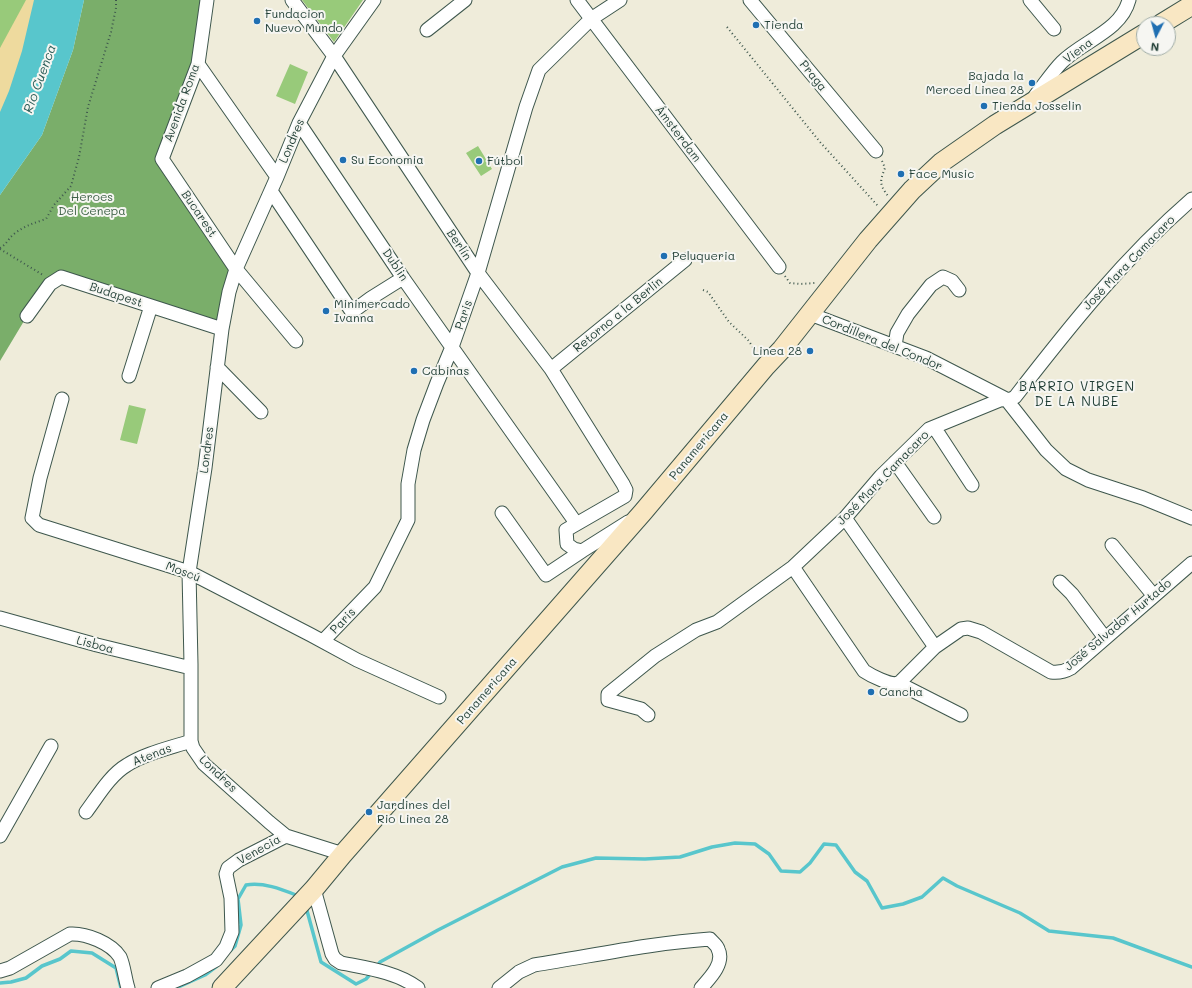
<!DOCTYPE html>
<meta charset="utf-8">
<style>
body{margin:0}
#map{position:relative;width:1192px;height:988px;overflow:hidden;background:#efecda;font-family:Mali,sans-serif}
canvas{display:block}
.north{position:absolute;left:1136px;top:16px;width:40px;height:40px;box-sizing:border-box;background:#f6f6f2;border:1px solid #a0aca6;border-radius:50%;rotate:186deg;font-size:11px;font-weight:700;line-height:16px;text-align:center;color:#1f3d34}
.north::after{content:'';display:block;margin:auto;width:14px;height:18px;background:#1f6fb2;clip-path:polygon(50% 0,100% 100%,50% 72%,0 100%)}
</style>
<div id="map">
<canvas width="1192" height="988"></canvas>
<div class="north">N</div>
</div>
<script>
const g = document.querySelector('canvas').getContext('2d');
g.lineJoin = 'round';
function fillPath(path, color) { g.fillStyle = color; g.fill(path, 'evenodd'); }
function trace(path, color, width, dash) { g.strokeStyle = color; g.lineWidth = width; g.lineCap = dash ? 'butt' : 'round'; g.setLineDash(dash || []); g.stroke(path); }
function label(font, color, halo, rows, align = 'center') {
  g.font = font + ' Mali,sans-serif'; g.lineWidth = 4; g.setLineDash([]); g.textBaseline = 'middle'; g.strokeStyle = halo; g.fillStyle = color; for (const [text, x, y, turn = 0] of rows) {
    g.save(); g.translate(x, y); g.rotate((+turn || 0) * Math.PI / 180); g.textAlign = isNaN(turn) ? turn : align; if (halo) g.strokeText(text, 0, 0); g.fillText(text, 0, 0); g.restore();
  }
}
const green = new Path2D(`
 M0,0H39L0,140Z
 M302,0H363L334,42Z
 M290,64L308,72L295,104L276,96Z
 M478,146L492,169L481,176L466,153Z
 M129,405L146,409L137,444L120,440Z`);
const forest = new Path2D(`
 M84,0H204L193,63L157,158L231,268L218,325L61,277L27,316L0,361V195L42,135L73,50Z`);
const sand = new Path2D(`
 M26,0H39L0,144V48Z`);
const water = new Path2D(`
 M34,0H84L73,50L42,135L0,195V112L9,91L22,51Z`);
const stream = new Path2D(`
 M306,907L321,962L356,984L366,979L372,972
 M230,951L235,946L241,925L238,899L246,885C263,882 281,889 296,895
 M376,967L380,962L438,930L562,867L596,858L645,859L680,857L712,847L735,843L755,844L769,854L781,871L800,872L810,863L824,844L836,845L855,872L867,881L882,908L903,904L922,897L943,878L957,886L1020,913L1049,931L1113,938L1192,967
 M0,983L11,982L26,978L42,966L60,959L71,951L92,953L116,968L121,988
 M176,988L205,975L217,966`);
const path = new Path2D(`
 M727,27L820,142L878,206
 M882,161L885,168C880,181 879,184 888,196
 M0,248C6,245 8,239 14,234C24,226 34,223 46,219L54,205L71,186L79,157L88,107L111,32L116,8V0
 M0,249L43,275
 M785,276L790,283L800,284L815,283
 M703,290L708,292L729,322L748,340L757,353`);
const street = new Path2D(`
 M207,0L198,64L162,159L236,269L296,341
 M292,0L334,56L478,273L551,369L623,484L626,490L625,496L566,530L567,544L574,549L582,551L628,522
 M577,0L779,267
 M750,0L876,151
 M1030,0L1054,29
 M427,30L465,0
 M198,64L277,177
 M1035,96C1044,85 1052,72 1062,62C1083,41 1121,31 1129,0
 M299,123L403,278L576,523
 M271,191L352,312L371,298L403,278
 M810,314L926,358L1006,399L1046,450L1066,469L1088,480L1143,498L1192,518
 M27,316L50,284L61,277L222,329
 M895,346L897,333L908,314L931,285L943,277L952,281L959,290
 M217,367L261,412
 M551,369L685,260
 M129,376L151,306
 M62,399L40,478L32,518L39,525L189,572L311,635L357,660L439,697
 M934,427L972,485
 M895,462L934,517
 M502,513L546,575L582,551
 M845,518L935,647
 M1112,545L1154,596
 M793,567L864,671C870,675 891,686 898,683C900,683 901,681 903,679L935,647L961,629L968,628L981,632L1051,672C1059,673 1064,672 1071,668L1192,563
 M1060,582L1072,594L1105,638
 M0,618L97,645L191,668
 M323,641L375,587L408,520V484L414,450L423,420L437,383L452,347L478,273L526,107L539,70L591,19L620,0
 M898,683L961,715
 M648,715L641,709L608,700V694L655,656L696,630L717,622L793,567L845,518L881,476L929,429L1000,400L1011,399L1015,397C1070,326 1124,258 1192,199
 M86,812C98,796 110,775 127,765C146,753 170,748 191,741
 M0,836L51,746
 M343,854L286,836L269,822L204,764L193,748L191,741V664L189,572L205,468L222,329L229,292L236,269L277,177L299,123L334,56L374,0
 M314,889L332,954L335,959L341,963C366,968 397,972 418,988
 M0,971L10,968L70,934C86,933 111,943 120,957C124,966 125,979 128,988
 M158,988L187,976L216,960L226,947L232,932L231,898L226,874L228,868L239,860L286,836
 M499,988L519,972L534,965C592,956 651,943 710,939C712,942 717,945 718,949C725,963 710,978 701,988`);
const secondary = new Path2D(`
 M1161,24L1192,5
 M222,988L314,889L343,854L643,512L766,366L782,349L868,240L912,190L942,162L995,125L1144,34`);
const markers = [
 [257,21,4,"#1f6fb2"],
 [756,25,4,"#1f6fb2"],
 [1032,83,4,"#1f6fb2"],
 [984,106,4,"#1f6fb2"],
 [343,160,4,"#1f6fb2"],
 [479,161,4,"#1f6fb2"],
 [901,174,4,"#1f6fb2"],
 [664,256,4,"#1f6fb2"],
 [326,311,4,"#1f6fb2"],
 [810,351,4,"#1f6fb2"],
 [414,371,4,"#1f6fb2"],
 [871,692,4,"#1f6fb2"],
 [369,812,4,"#1f6fb2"]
];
const poiNames = [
 ["Fundacion",265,14],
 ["Nuevo Mundo",265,28],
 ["Tienda",764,25],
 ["Bajada la",1024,76,"right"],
 ["Merced Linea 28",1024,90,"right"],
 ["Tienda Josselin",992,106],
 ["Su Economia",351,160],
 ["Fútbol",487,161],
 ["Face Music",909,174],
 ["Peluqueria",672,256],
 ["Minimercado",334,304],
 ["Ivanna",334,318],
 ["Linea 28",802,351,"right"],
 ["Cabinas",422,371],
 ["Cancha",879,692],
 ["Jardines del",377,805],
 ["Rio Linea 28",377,819]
];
const streetNames = [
 ["Viena",1078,51,-37],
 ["Praga",813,76,51],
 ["Avenida Roma",182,103,-70],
 ["Ámsterdam",678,134,53],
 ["Londres",292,141,-67],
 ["Bucarest",199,214,56],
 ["Berlín",459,245,56],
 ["José Mara Camacaro",1129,263,-46],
 ["Dublin",395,265,56],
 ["Budapest",116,295,18],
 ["Paris",464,315,-71],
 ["Retorno a la Berlin",618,315,-39],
 ["Cordillera del Condor",882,343,22],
 ["Panamericana",699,446,-50],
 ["Londres",207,450,-83],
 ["José Mara Camacaro",883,478,-46],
 ["Moscú",183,572,21],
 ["Paris",343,621,-46],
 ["José Salvador Hurtado",1118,625,-40],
 ["Lisboa",95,645,15],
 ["Panamericana",487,691,-49],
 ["Atenas",152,755,-21],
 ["Londres",218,774,44],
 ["Venecia",259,850,-29]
];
const parkNames = [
 ["Heroes",92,197],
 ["Del Cenepa",92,211]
];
const waterNames = [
 ["Río Cuenca",40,79,-70]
];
const neighbourhoodNames = [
 ["BARRIO VIRGEN",1077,387],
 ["DE LA NUBE",1077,402]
];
fillPath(green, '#98ca7a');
fillPath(forest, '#7aae6a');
fillPath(sand, '#eeda9e');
fillPath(water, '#58c6cc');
trace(stream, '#58c6cc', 3.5);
trace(street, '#3e574d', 15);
trace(secondary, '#3e574d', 21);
trace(path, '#3e574d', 2, [1, 3]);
trace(street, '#fff', 13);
trace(secondary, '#f9e7c3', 19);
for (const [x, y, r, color] of markers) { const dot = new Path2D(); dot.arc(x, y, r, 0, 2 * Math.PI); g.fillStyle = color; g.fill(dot); trace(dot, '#f6f6f2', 1.5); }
label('12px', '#1f3d34', '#f6f6f2', poiNames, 'left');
label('12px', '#1f3d34', '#f6f6f2', streetNames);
label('12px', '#3d6046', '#f6f6f2', parkNames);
label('italic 13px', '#2d5f5a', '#f6f6f2', waterNames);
g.letterSpacing = '1px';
label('13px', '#1f3d34', '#f6f6f2', neighbourhoodNames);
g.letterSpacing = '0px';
</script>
